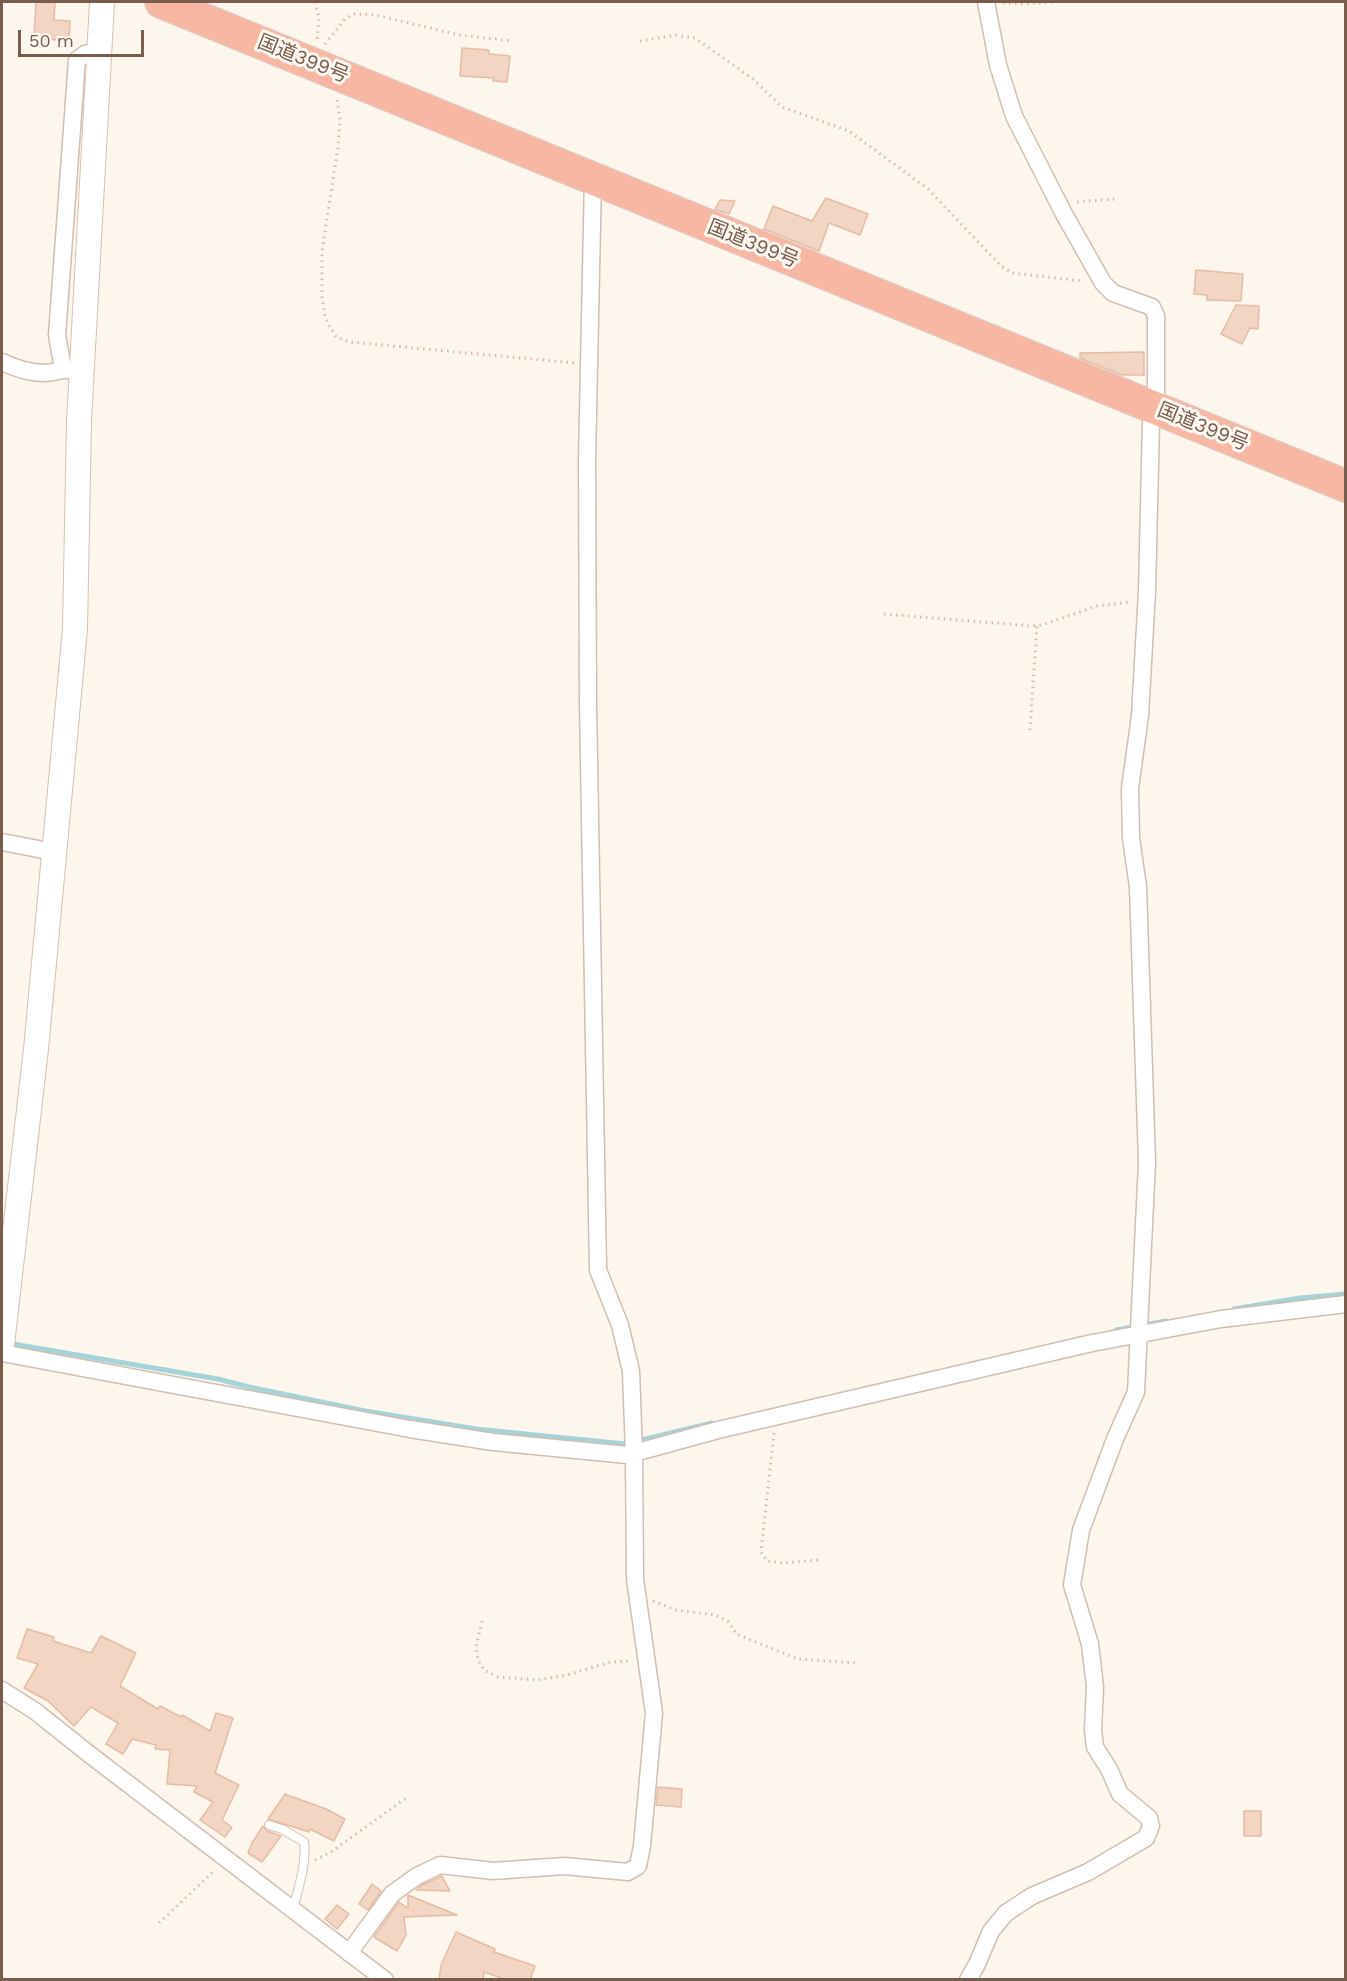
<!DOCTYPE html>
<meta charset="utf-8">
<style>
body{margin:0}
#map{position:relative;width:1347px;height:1981px;overflow:hidden;background:#fdf6ec;font-family:"Work Sans",sans-serif}
canvas{display:block}
.frame{position:absolute;inset:0;border:3px solid #7a5c4d;pointer-events:none}
.scale{position:absolute;left:18px;top:30px;width:126px;height:27px;box-sizing:border-box;border:3px solid #7a5c4d;border-top:0;padding-left:8px;font-size:18px;line-height:21px;white-space:nowrap;color:#7a5c4d;-webkit-text-stroke:4px #fffaf3;paint-order:stroke}
</style>
<div id="map">
<canvas width="1347" height="1981"></canvas>
<div class="frame"></div>
<div class="scale">50 m</div>
</div>
<script>
const g = document.querySelector('canvas').getContext('2d');
g.lineJoin = 'round';
function trace(path, color, width, dash) { g.strokeStyle = color; g.lineWidth = width; g.lineCap = dash ? 'butt' : 'round'; g.setLineDash(dash || []); g.stroke(path); }
function fillPath(path, color) { g.fillStyle = color; g.fill(path, 'evenodd'); }
function label(font, color, halo, rows, align = 'center') {
  g.font = font + ' "Work Sans","Noto Sans JP",sans-serif'; g.lineWidth = 6; g.setLineDash([]); g.textBaseline = 'middle'; g.strokeStyle = halo; g.fillStyle = color; for (const [text, x, y, turn = 0] of rows) {
    g.save(); g.translate(x, y); g.rotate((+turn || 0) * Math.PI / 180); g.textAlign = isNaN(turn) ? turn : align; if (halo) g.strokeText(text, 0, 0); g.fillText(text, 0, 0); g.restore();
  }
}
const stream = new Path2D(`
 M1234,1309L1300,1298L1346,1294
 M1116,1330L1166,1321
 M7,1343L218,1379L249,1387L365,1411L476,1429L625,1444L712,1423`);
const building = new Path2D(`
 M36,2H55L54,20L70,21L69,41L34,38Z
 M462,48L489,50V54L510,56L507,82L493,81L494,78L460,76Z
 M826,198L868,214L860,235L829,223L819,251L764,229L773,206L812,221Z
 M720,200L735,201L729,214L715,209Z
 M1196,270L1243,274L1241,301L1207,300V295L1194,294Z
 M1236,305L1259,306L1258,329L1250,328L1242,344L1221,334Z
 M1144,352V375H1122L1080,358V353Z
 M27,1629L54,1637L53,1641L91,1653L101,1636L136,1653L120,1686L133,1694L158,1709L160,1706L181,1717L182,1715L210,1731L216,1713L233,1718L215,1773L239,1785L222,1820L232,1827L225,1837L200,1820L213,1802L194,1792L197,1786L167,1784L170,1750L155,1749L156,1745L132,1739L123,1754L106,1744L118,1723L91,1707L74,1726L48,1701L24,1688L38,1664L17,1658Z
 M658,1787L682,1789L681,1807L656,1805Z
 M285,1794L326,1809L345,1819L334,1841L310,1829L309,1832L268,1819Z
 M1244,1811H1261V1836H1244Z
 M263,1826L267,1831L281,1836L262,1862L248,1853L252,1843Z
 M442,1876L450,1891L416,1890L422,1885Z
 M372,1884L381,1891L368,1910L359,1904Z
 M408,1895L457,1915L404,1917L406,1935L397,1951L374,1937L399,1902L408,1908Z
 M337,1905L349,1914L337,1929L325,1919Z
 M456,1932L495,1949L494,1952L535,1966L530,1980H507L484,1972L483,1980H439L441,1965Z`);
const path = new Path2D(`
 M315,2L319,18L317,42
 M1003,3L1022,4L1054,2
 M640,41L675,35L695,38L753,79L782,107L849,131L928,189L1001,266L1012,273L1083,281
 M325,44L345,19L354,14L376,15L459,35L513,41
 M337,100L340,119L338,147L322,252V297L325,318L336,337L350,342L575,363
 M1077,202L1116,199
 M884,614L1032,626L1042,625L1097,606L1130,602
 M1030,730L1037,625
 M774,1433L761,1552L767,1561L783,1563L818,1560
 M653,1601L676,1610L716,1615L729,1622L736,1634L798,1659L857,1663
 M482,1621L476,1647L478,1660L484,1670L498,1677L538,1680L567,1675L611,1662L631,1661
 M315,1860L331,1852L406,1798
 M159,1923L214,1871
 M2,1979V1980`);
const lane = new Path2D(`
 M269,1825L282,1829L304,1842C307,1864 298,1888 293,1910`);
const street = new Path2D(`
 M2,362C15,368 28,373 43,373C53,373 62,369 72,370
 M63,369L57,335L77,60L85,54L99,50
 M2,842L54,852
 M2,1353L410,1429L493,1442L627,1455L718,1430L1092,1343L1221,1319L1346,1304
 M2,1690L35,1711L89,1754L385,1980
 M349,1953L392,1894L417,1876L440,1865L493,1871L564,1866L628,1872L638,1866L642,1846L654,1713L635,1579L634,1453L631,1371L620,1325L598,1270L588,703L587,460L593,178
 M968,1980L977,1964L991,1931L1006,1913L1032,1896L1088,1872L1146,1838L1151,1826L1149,1818L1120,1794L1109,1769L1095,1747L1093,1730L1095,1687L1090,1644L1072,1585L1081,1530L1115,1439L1136,1392L1147,1162L1138,887L1131,838L1130,788L1140,716L1147,591L1151,422L1156,392V316L1152,307L1113,293L1103,283L1064,214L1014,116L998,65L986,2`);
const secondary = new Path2D(`
 M2,1344L36,1049L75,629L79,421L102,2`);
const highway = new Path2D(`
 M161,2L1346,486`);
const streetNames = [
 ["国道399号",303,59,22],
 ["国道399号",753,244,22],
 ["国道399号",1203,427,22]
];
trace(stream, '#a5d3da', 5);
fillPath(building, '#f3d5c3');
trace(building, '#e6bba3', 1.5);
trace(lane, '#d1beb0', 10);
trace(street, '#d1beb0', 19);
trace(secondary, '#d6c0b0', 26);
trace(highway, '#dad1cd', 34);
trace(path, '#d9b8a5', 3, [1.5, 4.5]);
trace(lane, '#fff', 8);
trace(street, '#fff', 16);
trace(secondary, '#fff', 24);
trace(highway, '#f7b7a3', 32);
label('20px', '#7a5c4d', '#fffaf3', streetNames);
</script>
